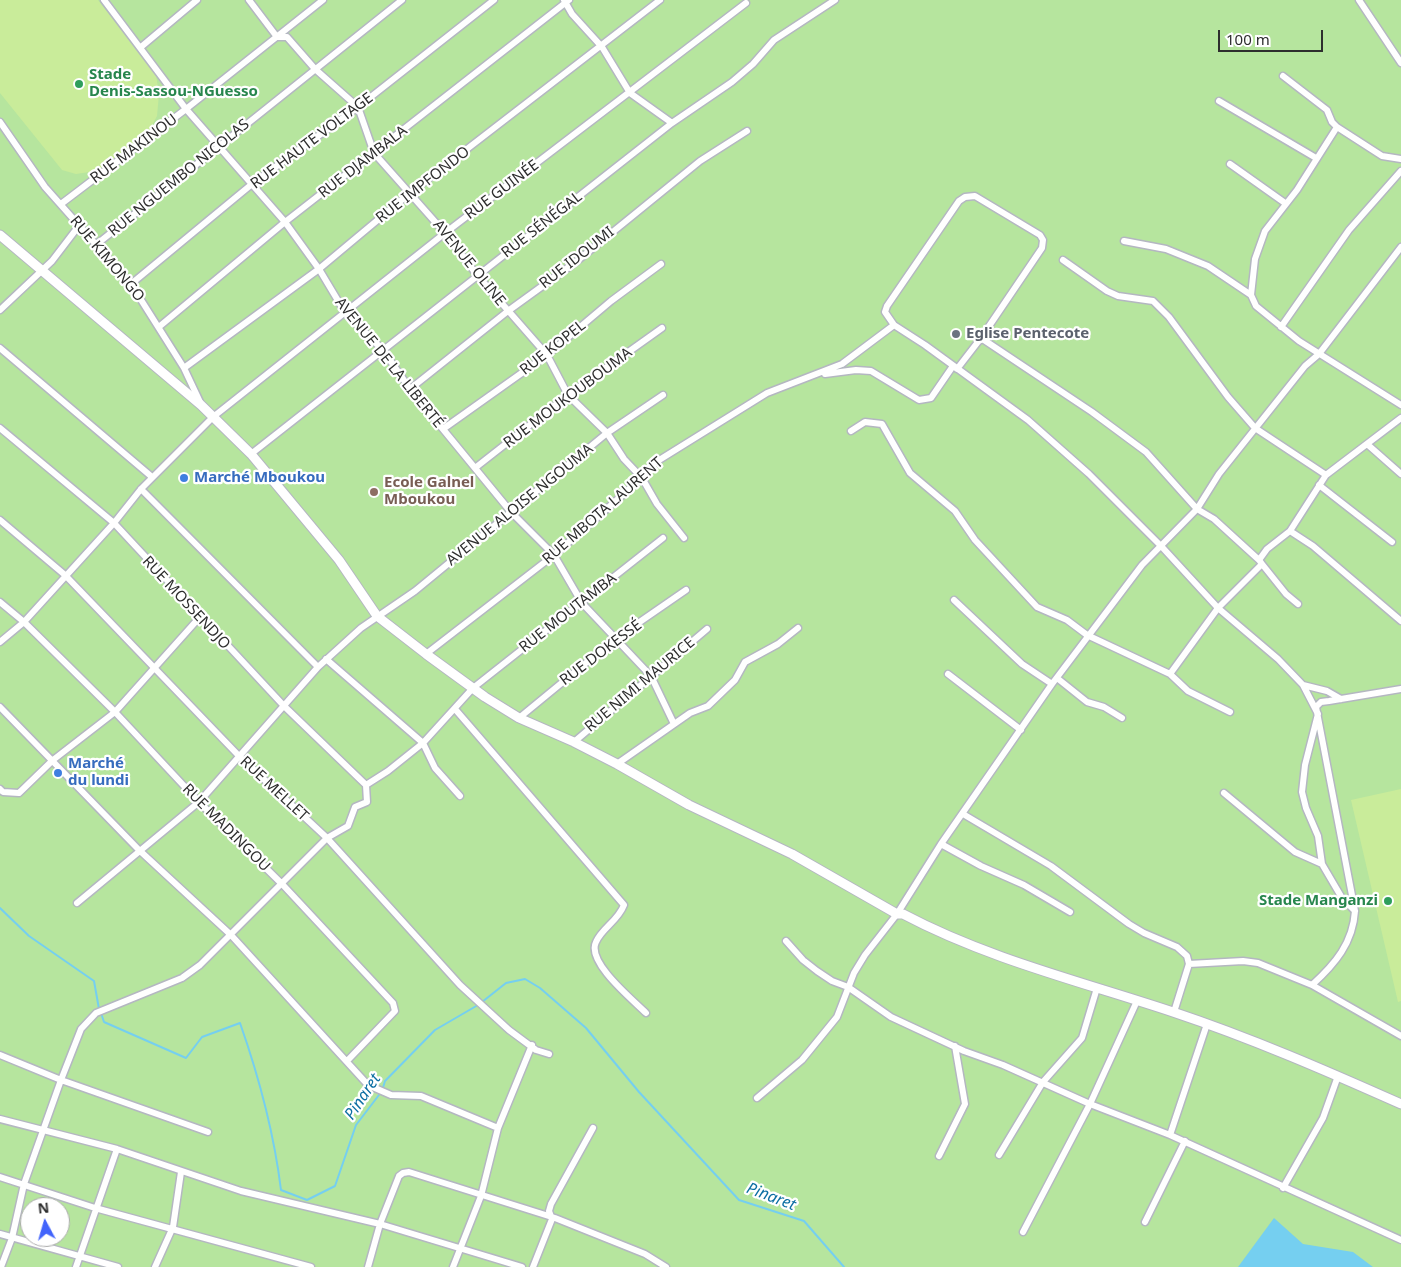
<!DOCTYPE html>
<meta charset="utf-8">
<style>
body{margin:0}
#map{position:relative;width:1401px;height:1267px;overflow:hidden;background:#efe9e1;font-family:"Noto Sans",sans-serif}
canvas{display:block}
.north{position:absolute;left:20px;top:1197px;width:50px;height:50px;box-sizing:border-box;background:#fff;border:1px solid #ababab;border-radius:50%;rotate:354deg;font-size:14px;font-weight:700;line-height:20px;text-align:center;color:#2e2e2e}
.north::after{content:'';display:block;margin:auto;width:18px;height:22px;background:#4264fb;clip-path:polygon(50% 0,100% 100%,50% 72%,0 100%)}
.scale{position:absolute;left:1218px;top:30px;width:105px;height:22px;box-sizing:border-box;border:2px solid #2e2e2e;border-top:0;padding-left:6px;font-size:15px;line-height:18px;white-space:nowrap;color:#2e2e2e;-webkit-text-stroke:4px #fff;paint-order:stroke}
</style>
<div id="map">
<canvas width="1401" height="1267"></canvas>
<div class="north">N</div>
<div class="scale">100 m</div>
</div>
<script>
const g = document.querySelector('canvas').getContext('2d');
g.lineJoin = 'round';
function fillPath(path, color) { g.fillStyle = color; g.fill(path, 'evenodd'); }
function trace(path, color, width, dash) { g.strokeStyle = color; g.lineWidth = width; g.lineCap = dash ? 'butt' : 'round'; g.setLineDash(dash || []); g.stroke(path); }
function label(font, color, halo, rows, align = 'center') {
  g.font = font + ' "Noto Sans",sans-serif'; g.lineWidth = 4.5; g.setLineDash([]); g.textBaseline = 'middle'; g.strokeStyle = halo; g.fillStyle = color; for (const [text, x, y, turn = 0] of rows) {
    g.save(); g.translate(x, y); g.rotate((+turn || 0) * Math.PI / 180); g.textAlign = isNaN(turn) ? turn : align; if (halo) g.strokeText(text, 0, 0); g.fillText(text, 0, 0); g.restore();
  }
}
const green = new Path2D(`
 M0,0H1401V1267H0ZM30,1207H60V1237H30Z`);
const pitch = new Path2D(`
 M0,0H98L156,75L159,94L157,116L147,135L112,164L96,171L76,174L62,170L0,93Z
 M1401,789V1001L1398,1002L1351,800Z`);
const water = new Path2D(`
 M1274,1218L1303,1244L1353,1252L1373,1267H1238Z`);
const stream = new Path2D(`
 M0,908L29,936L94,981L99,1009
 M482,1002L506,983L525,979L540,988L586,1028L639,1092L739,1200L804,1221L844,1267
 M101,1013L104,1022L186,1058L202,1037L240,1023C259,1077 274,1133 281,1190L307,1200L335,1186L356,1125L382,1091L385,1081L435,1030L478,1005`);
const minor = new Path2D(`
 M104,0L186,109L285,222L319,269L346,314L383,350L410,389L511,512L554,555L582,603L651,676L674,724
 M249,0L277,37H287L315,69L358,107L374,153L445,233L477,275L547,355L568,395L607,433L624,459L642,478L657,504L684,538
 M564,0L572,14L602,47L630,93L672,123
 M1359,0L1401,63
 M141,47L197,0
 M1283,76L1327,110L1332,122L1337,127
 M1219,101L1316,158
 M0,122L45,187L131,284L184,368L200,402
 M1230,164L1285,203
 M61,204L186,109L323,0
 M1124,241L1166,249L1208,266L1251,295L1256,306L1299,341L1401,405
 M97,244L402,0
 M1063,260L1107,291L1118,296L1153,301L1169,317L1228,397L1255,428L1326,475
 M131,284L252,184L358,107L494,0
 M1251,295L1255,259L1265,231L1297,190L1337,127L1382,156L1401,159
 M0,310L52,261L78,227
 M894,325L925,345L1028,420L1089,474L1162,547L1218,608L1278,659L1303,685L1318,714L1305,765L1302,792L1306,808L1318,836L1322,864
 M160,326L285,222L569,0
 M1281,327L1349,230L1401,171
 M981,338L1092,412L1146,452L1197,509L1214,519L1259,560
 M0,348L152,477
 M184,368L319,269L410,193L660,0
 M825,374L856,370L871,371L919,400L931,398L953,366
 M410,389L508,311L577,261L700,161L747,131
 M0,428L114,523L284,706L366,785
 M443,429L547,355L611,301L661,264
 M851,431L865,422L882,424L910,473L955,511L975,540L1037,607L1067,620L1087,635L1170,674L1188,691L1230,712
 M1367,444L1401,474
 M251,454L672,123L732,82L753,64L774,40L835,0
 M475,468L568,395L662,328
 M1319,485L1392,542
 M141,489L318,667
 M0,520L65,575L240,757L327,838L460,985L509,1030L536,1050L549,1054
 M1290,531L1313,546L1401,621
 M1262,564L1286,594L1298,604
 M954,600L1022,664L1052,684
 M0,602L24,622L115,712L199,802L283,885L393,1003L395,1011L347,1061
 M0,642L24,622L114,523L141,489L213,417L445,233L746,3
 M426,654L554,555L642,478L656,462L767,393L842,364L894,325L885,312L887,306L959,201L965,197L975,196L1040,235L1043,240L1042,248L981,338L957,369
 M326,659L423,743L435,768L460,796
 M948,674L1021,730
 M1170,674L1218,608L1262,564L1259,560L1267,549L1290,531L1326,475L1401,418
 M1057,678L1087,702L1104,707L1122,718
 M1303,685L1327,691L1341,699
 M0,707L139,850L231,935L368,1085L391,1095L421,1096L498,1128
 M455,709L624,905C618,921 602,928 596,942C586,962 633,1000 646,1013
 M519,718L615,639L686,590
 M574,742L707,629
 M617,764L690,713L708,706L735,680L745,662L778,644L798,628
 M0,789L3,792L19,793L53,760L115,712L199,618
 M1224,793L1295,852L1322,864L1342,898L1355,911
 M963,814L1051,866L1129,924L1144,933L1177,947L1187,956L1189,964
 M941,844L981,866L1024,885L1070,912
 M77,903L199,802L318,667L361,628L415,591L607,433L663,395
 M786,941L803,960L817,971L832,981L848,987L891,1017L964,1051L1003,1065L1090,1104L1170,1135L1401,1240
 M1312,985C1335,964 1353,943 1355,911L1316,707L1321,702L1329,701L1401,689
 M1174,1012L1189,964L1243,961L1258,963L1312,985L1401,1036
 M0,1055L61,1080L208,1132
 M757,1098L802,1060L837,1017L854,973L865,955L897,914L941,844L1052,684L1142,565L1197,509L1219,474L1305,366L1319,354L1401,247
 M0,1119L117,1149L241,1191L380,1224L522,1267
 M1170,1135L1207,1024
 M999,1155L1043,1082L1082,1038L1097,988
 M939,1156L965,1104L955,1046
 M0,1177L95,1208L311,1267
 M1283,1188L1323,1118L1338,1076
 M1145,1222L1185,1141
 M1023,1232L1090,1104L1137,1001
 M0,1234L118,1267
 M1,1267L12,1238L24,1184L61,1080L81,1029L96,1013L182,978L200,965L327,838L348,826L355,807L367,802L366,785L388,771L423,743L473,688L663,538
 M76,1267L117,1149
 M155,1267L173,1227L181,1172
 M368,1267L380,1224L399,1176L403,1173L409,1172L555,1218L645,1254L666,1267
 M453,1267L481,1196L498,1128L532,1045
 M533,1267L552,1219L549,1211L551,1204L593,1128`);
const secondary = new Path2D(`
 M0,235L201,405L251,454L339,560L377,616L426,654L485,697L519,718L574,742L617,764L689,805L792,854L897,914H903C988,959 1083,982 1173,1012C1251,1038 1327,1071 1401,1104`);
const markers = [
 [79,84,5,"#2e9e5b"],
 [956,334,5,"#6b7280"],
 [184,478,5,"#3f7fe0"],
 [374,492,5,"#8d6e63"],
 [58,773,5,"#3f7fe0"],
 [1388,901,5,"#2e9e5b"]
];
const leisureNames = [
 ["Stade",89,75],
 ["Denis-Sassou-NGuesso",89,92],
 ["Stade Manganzi",1378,901,"right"]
];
const streetNames = [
 ["RUE HAUTE VOLTAGE",312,141,-37],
 ["RUE MAKINOU",134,149,-37],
 ["RUE DJAMBALA",363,162,-38],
 ["RUE NGUEMBO NICOLAS",179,178,-39],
 ["RUE IMPFONDO",423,185,-38],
 ["RUE GUINÉE",502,190,-37],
 ["RUE SÉNÉGAL",542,225,-38],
 ["RUE IDOUMI",577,258,-38],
 ["RUE KIMONGO",107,259,50],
 ["AVENUE OLINE",469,263,51],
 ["RUE KOPEL",553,348,-38],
 ["AVENUE DE LA LIBERTÉ",389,363,51],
 ["RUE MOUKOUBOUMA",568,398,-37],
 ["AVENUE ALOISE NGOUMA",520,505,-39],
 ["RUE MBOTA LAURENT",603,511,-41],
 ["RUE MOSSENDJO",186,603,47],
 ["RUE MOUTAMBA",568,613,-38],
 ["RUE DOKESSÉ",601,653,-37],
 ["RUE NIMI MAURICE",640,685,-40],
 ["RUE MELLET",274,789,43],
 ["RUE MADINGOU",226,828,45]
];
const worshipNames = [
 ["Eglise Pentecote",966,334]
];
const shopNames = [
 ["Marché Mboukou",194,478],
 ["Marché",68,764],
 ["du lundi",68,781]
];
const educationNames = [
 ["Ecole Galnel",384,483],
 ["Mboukou",384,500]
];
const waterNames = [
 ["Pinaret",363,1097,-56],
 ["Pinaret",771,1197,21]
];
fillPath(green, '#b6e59e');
fillPath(pitch, '#c9ec9a');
fillPath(water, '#75cff0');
trace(stream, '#75cff0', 2);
trace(minor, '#b4b7c1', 9);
trace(secondary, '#b4b7c1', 11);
trace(minor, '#fff', 6);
trace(secondary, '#fff', 9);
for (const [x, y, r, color] of markers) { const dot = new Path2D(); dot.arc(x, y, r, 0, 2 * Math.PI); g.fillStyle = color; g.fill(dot); trace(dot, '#fff', 2); }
label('bold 15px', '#27864d', '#fff', leisureNames, 'left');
label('15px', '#2e2e2e', '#fff', streetNames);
label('bold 15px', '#5b616d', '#fff', worshipNames, 'left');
label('bold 15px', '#366cbe', '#fff', shopNames, 'left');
label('bold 15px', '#785e54', '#fff', educationNames, 'left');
label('italic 16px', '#0d6fa3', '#fff', waterNames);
</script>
